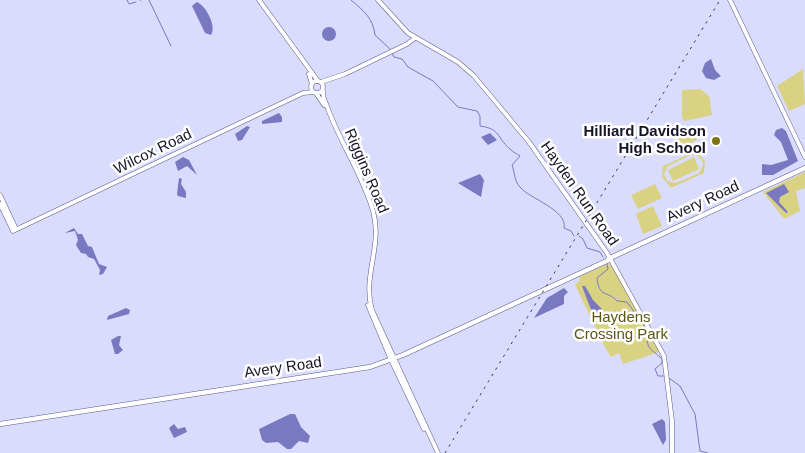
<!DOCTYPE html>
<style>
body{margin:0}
canvas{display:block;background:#dadcfe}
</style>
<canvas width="805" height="453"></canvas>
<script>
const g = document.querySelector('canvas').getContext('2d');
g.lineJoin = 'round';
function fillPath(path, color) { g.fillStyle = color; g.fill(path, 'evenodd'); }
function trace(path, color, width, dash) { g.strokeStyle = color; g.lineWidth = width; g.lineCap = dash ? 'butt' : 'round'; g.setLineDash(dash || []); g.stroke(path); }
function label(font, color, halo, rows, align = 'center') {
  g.font = font + ' Arial,sans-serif'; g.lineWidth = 5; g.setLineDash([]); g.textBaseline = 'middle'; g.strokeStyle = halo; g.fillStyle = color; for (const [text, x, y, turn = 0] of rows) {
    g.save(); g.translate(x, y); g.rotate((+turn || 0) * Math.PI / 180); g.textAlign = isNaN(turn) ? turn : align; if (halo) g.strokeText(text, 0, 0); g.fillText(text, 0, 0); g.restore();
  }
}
const green = new Path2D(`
 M803,69L805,104L789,111L777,86Z
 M700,89L709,96L712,115L685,121L682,118V90Z
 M688,127L694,132L697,140L683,147L674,133L680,128Z
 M696,151L705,161L704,173L671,188L662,177L663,166ZM691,155C698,155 702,158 703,165L699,173L676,183L667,181L664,174L668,166Z
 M694,157L699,169L673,181L668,170Z
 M805,172V188L796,191L800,211L784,219L763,192Z
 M655,184L662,198L638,209L631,195Z
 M653,206L662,226L643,234L636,214Z
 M607,264L613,266L663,357L659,352L623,364L619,353L611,357L606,349L575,285L580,280L579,277Z`);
const water = new Path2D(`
 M197,2C206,6 217,26 211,35L205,33L192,6Z
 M322 34a7 7 0 1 1 14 0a7 7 0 1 1-14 0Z
 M711,59L715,70L721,76L714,80L706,78L702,71L705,63Z
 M279,113L282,117V122L262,124V121Z
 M247,126L250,127L242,140L238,141L235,134Z
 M782,128L786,131L798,161L773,175H762V164L771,165L788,160L781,142L774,135L776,130Z
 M490,133L497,140L488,145L481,137Z
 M183,157L189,160L197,175L187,166L178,171L175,162Z
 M480,174L484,180L481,197L458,183Z
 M179,178L182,179L181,184L186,192V198L178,196L177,194Z
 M784,184L789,192L780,197L779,202L788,212L786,213L766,193Z
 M74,228L78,234H82L88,246L92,247L99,264L107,267L103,274L99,275L100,270L94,259L88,257L86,254L81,253L76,245L78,240L75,231L65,233Z
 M582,286H585L593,300L602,309L598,317L593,315Z
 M564,288L568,292L564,296V304L534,318L547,298Z
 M126,308L130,310L129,314L107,320L108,316Z
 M118,336H121L119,345L123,350L118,354H115L111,340Z
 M290,414H295L301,427L310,436L308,443L299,441L291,449H287L278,442L266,443L262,440L259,429Z
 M662,419L665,422L666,440L663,445L652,424Z
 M174,424L178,429L185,427L187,432L174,438L169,428Z`);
const stream = new Path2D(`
 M127,0L129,4L136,2
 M140,0H141
 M149,0L171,46
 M351,0C364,11 373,18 375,35L391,50
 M392,53L394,57L402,59L408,67L433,81L458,107L477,111L480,116V126C501,129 496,137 510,149C513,152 517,154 520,156L512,165C515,173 514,181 520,187C528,198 568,210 564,228L571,231L574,236
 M579,236L583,239L587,248L600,252L603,257
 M607,264L608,269L597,278C599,298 607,290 617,301L627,302L646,328
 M648,331C645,350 651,348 662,359V363L655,369L658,376H665
 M669,378L680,386L695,414L700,451L708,453`);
const secondary = new Path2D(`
 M259,0L318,81
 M378,0L408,33L458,62L474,76L529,142L607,253L664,356L672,421V453
 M730,0L805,157
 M309,74L312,84
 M311 87a6 6 0 1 1 12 0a6 6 0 1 1-12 0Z
 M321,82L345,74L407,44L415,38
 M323,91C322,98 326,102 328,109C341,144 363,176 373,211C383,246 362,276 372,310L438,453
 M316,93L324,105
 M0,195L16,229
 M0,204L13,231L303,93L314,92
 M368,305L391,360L424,429`);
const primary = new Path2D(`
 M608,259L805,168
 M0,424L370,367L403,355L611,259`);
const rail = new Path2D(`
 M445,453L720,0`);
const markers = [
 [716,141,5,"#7d7416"]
];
const poiNames = [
 ["Hilliard Davidson",706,132],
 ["High School",706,149]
];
const streetNames = [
 ["Wilcox Road",153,152,-26],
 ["Riggins Road",366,171,67],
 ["Hayden Run Road",579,194,55],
 ["Avery Road",703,202,-25],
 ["Avery Road",283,368,-8]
];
const parkNames = [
 ["Haydens",621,318],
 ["Crossing Park",621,335]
];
fillPath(green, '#dad283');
fillPath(water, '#7978c0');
trace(stream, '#7978c0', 1);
trace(secondary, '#5b5b8b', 5);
trace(primary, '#5b5b8b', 5.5);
trace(secondary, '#fff', 4);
trace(primary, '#fff', 4.5);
trace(rail, '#39394f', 1, [2.5, 5]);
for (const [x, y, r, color] of markers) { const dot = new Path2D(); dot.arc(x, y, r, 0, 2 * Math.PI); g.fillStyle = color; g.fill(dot); trace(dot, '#fff', 2); }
label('bold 15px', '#151528', '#fff', poiNames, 'right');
label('15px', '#151528', '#fff', streetNames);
label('15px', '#5d5616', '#fff', parkNames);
</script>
